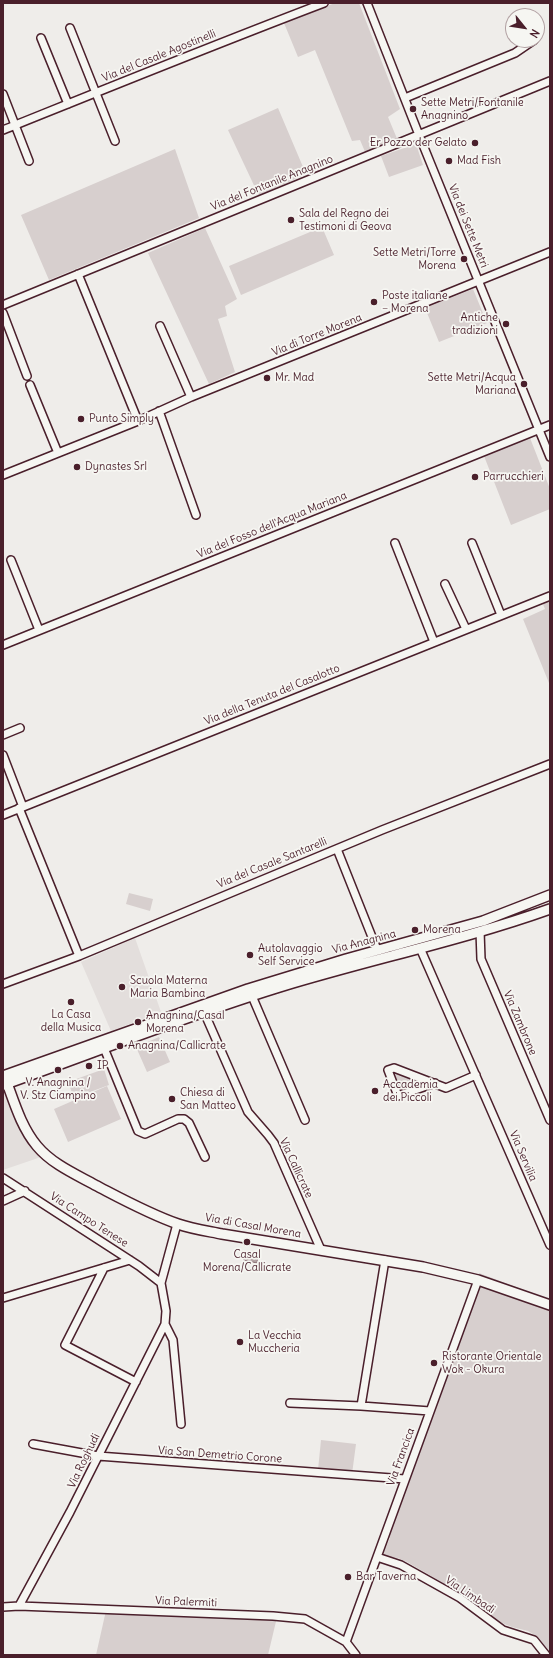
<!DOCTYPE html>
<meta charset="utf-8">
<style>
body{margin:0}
#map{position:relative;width:553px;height:1658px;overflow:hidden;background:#efedea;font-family:Delius,sans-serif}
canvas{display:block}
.frame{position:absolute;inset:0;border:4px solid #4a1f2b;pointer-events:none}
.north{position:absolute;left:505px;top:8px;width:40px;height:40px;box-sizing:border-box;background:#f6f6f2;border:1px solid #b1a0a2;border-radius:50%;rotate:120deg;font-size:11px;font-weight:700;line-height:16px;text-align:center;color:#4a1f2b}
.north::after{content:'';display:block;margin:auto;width:14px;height:18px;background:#4a1f2b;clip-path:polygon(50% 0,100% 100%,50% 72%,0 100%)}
</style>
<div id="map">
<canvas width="553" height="1658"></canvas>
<div class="frame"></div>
<div class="north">N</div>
</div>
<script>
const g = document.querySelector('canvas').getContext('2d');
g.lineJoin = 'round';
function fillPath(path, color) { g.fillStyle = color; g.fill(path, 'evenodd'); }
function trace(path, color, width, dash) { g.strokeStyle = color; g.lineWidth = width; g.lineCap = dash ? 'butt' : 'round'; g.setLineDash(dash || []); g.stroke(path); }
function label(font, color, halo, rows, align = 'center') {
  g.font = font + ' Delius,sans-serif'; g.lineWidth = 3.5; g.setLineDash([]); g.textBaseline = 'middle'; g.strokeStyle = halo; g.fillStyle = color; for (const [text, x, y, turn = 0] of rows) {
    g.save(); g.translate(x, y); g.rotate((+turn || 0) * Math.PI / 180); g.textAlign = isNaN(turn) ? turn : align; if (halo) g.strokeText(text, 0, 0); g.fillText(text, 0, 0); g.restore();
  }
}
const built = new Path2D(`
 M135,938L161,1012L111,1031L81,962Z
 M5,1088L41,1157L3,1170V1089Z`);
const green = new Path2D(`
 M335,3H359L400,109L388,117L398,141L366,154L360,140L352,141L315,50L298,57L284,23Z
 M278,108L306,174L259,196L228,130Z
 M416,144L423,165L389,177L381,156Z
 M175,149L199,218L49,280L21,215Z
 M322,227L334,255L241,295L229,266Z
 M205,228L237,299L225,306L227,316L218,319L235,372L209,384L148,253Z
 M473,289L487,323L439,342L425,308Z
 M530,438L550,489V509L511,525L484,456Z
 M550,599V682L549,683L523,619L545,609L542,602Z
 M129,893L153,899L150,911L126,904Z
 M159,1037L170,1062L147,1072L136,1047Z
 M104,1069L109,1085L74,1098L68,1082Z
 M394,1071L419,1080L421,1084L400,1091L391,1073Z
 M107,1086L121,1119L68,1142L54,1109Z
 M479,1273L550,1300V1652L538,1637L528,1631L512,1627L499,1622L464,1595L407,1562L398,1558L382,1556L390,1538L385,1536Z
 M321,1440L356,1444L352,1474L318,1470Z
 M107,1606L278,1613L268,1655H96Z`);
const water = new Path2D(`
 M245,1252L258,1255L257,1263L244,1260Z`);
const minor = new Path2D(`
 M367,3L419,135L550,457
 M70,28L115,141
 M41,38L68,104
 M3,94L29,161
 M405,98L515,53L534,40
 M3,130C110,87 216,44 324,3
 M78,274L138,421
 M3,305L550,81
 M3,313L27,376
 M160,326L191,397
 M30,385L58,453
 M159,411L196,515
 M3,475L138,421L191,397L550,252
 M395,543L434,642
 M472,543L501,615
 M11,560L39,630
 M445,584L466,629
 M3,645L550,425
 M3,735L20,728
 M3,755L23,807
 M19,808L79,956
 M3,815L550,596
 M337,849L376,947L379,950
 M480,931L481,959L550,1120
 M420,948L550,1245
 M3,984L79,956L382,830L550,764
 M252,996L305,1120
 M204,1012L248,1112L268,1135L274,1143L321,1250
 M104,1048L138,1131L145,1134L178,1119H184L189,1123L205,1157
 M435,1083L398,1096L388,1070L394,1068L446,1088L476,1075
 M3,1178L139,1266L161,1283
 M3,1201L25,1191
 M104,1268L65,1345L136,1382
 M3,1298L130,1260
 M165,1324L173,1340L181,1424
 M290,1403L361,1406L430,1411
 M361,1406L385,1260
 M33,1444L98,1456L405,1479
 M377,1557L401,1565L460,1598L503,1630L534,1640L546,1655
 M19,1606L70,1512L165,1324L166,1311L161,1283L177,1224
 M3,1607L19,1606L273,1616L305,1619L346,1642L356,1655
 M346,1642L478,1280`);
const major = new Path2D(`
 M3,1076L248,989L346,959L483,921L550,895
 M7,1083C15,1105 22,1128 37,1146C52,1164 75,1174 95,1185C122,1199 149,1214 178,1224C192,1229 207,1231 222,1234L423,1267L478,1280L550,1305
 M3,1085C96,1052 188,1015 283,986C372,959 463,940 550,909`);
const markers = [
 [413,109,4,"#4a1f2b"],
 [475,143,4,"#4a1f2b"],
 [449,161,4,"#4a1f2b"],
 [291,220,4,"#4a1f2b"],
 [464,259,4,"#4a1f2b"],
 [374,302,4,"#4a1f2b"],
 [506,324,4,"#4a1f2b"],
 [267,378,4,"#4a1f2b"],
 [524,384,4,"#4a1f2b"],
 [81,419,4,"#4a1f2b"],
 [77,467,4,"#4a1f2b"],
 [475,477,4,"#4a1f2b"],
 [415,930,4,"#4a1f2b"],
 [250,955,4,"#4a1f2b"],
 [122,987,4,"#4a1f2b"],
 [71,1002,4,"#4a1f2b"],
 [138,1022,4,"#4a1f2b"],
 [120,1046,4,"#4a1f2b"],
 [89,1066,4,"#4a1f2b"],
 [58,1070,4,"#4a1f2b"],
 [375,1091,4,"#4a1f2b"],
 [172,1099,4,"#4a1f2b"],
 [247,1242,4,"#4a1f2b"],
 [240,1342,4,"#4a1f2b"],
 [434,1363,4,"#4a1f2b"],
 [348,1577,4,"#4a1f2b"]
];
const streetNames = [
 ["Via del Casale Agostinelli",159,56,-22],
 ["Via del Fontanile Anagnino",272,183,-22],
 ["Via dei Sette Metri",468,226,68],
 ["Via di Torre Morena",317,335,-22],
 ["Via del Fosso dell'Acqua Mariana",272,525,-22],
 ["Via della Tenuta del Casalotto",272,695,-22],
 ["Via del Casale Santarelli",272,863,-22],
 ["Via Anagnina",364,942,-15],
 ["Via Zambrone",520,1023,67],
 ["Via Servilia",523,1156,67],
 ["Via Callicrate",296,1168,65],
 ["Via Campo Tenese",89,1220,33],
 ["Via di Casal Morena",253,1226,10],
 ["Via San Demetrio Corone",220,1455,4],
 ["Via Francica",401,1457,-70],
 ["Via Roghudi",84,1461,-64],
 ["Via Limbadi",470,1595,34],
 ["Via Palermiti",186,1602,2]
];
const poiNames = [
 ["Sette Metri/Fontanile",421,103],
 ["Anagnino",421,116],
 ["Er Pozzo der Gelato",467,143,"right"],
 ["Mad Fish",457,161],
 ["Sala del Regno dei",299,214],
 ["Testimoni di Geova",299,227],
 ["Sette Metri/Torre",456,253,"right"],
 ["Morena",456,266,"right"],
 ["Poste italiane",382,296],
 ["– Morena",382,309],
 ["Antiche",498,318,"right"],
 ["tradizioni",498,331,"right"],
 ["Mr. Mad",275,378],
 ["Sette Metri/Acqua",516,378,"right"],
 ["Mariana",516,391,"right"],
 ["Punto Simply",89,419],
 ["Dynastes Srl",85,467],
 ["Parrucchieri",483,477],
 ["Morena",423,930],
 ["Autolavaggio",258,949],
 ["Self Service",258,962],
 ["Scuola Materna",130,981],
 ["Maria Bambina",130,994],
 ["La Casa",71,1015,"center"],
 ["della Musica",71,1028,"center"],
 ["Anagnina/Casal",146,1016],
 ["Morena",146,1029],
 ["Anagnina/Callicrate",128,1046],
 ["IP",97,1066],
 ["V. Anagnina /",58,1083,"center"],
 ["V. Stz Ciampino",58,1096,"center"],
 ["Accademia",383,1085],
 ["dei Piccoli",383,1098],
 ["Chiesa di",180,1093],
 ["San Matteo",180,1106],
 ["Casal",247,1255,"center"],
 ["Morena/Callicrate",247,1268,"center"],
 ["La Vecchia",248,1336],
 ["Muccheria",248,1349],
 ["Ristorante Orientale",442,1357],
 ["Wok - Okura",442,1370],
 ["Bar Taverna",356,1577]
];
fillPath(built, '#e3dedc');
fillPath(green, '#d7cfce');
fillPath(water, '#b4a4a5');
trace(water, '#8a6f74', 1);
trace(minor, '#4a1f2b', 10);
trace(major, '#4a1f2b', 12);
trace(minor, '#f6f6f2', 7);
trace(major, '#f6f6f2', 9);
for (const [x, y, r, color] of markers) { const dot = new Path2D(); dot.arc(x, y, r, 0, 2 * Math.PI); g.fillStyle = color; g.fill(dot); trace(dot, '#f6f6f2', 1.5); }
label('11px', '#4a1f2b', '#f6f6f2', streetNames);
label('11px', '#4a1f2b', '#f6f6f2', poiNames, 'left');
</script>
